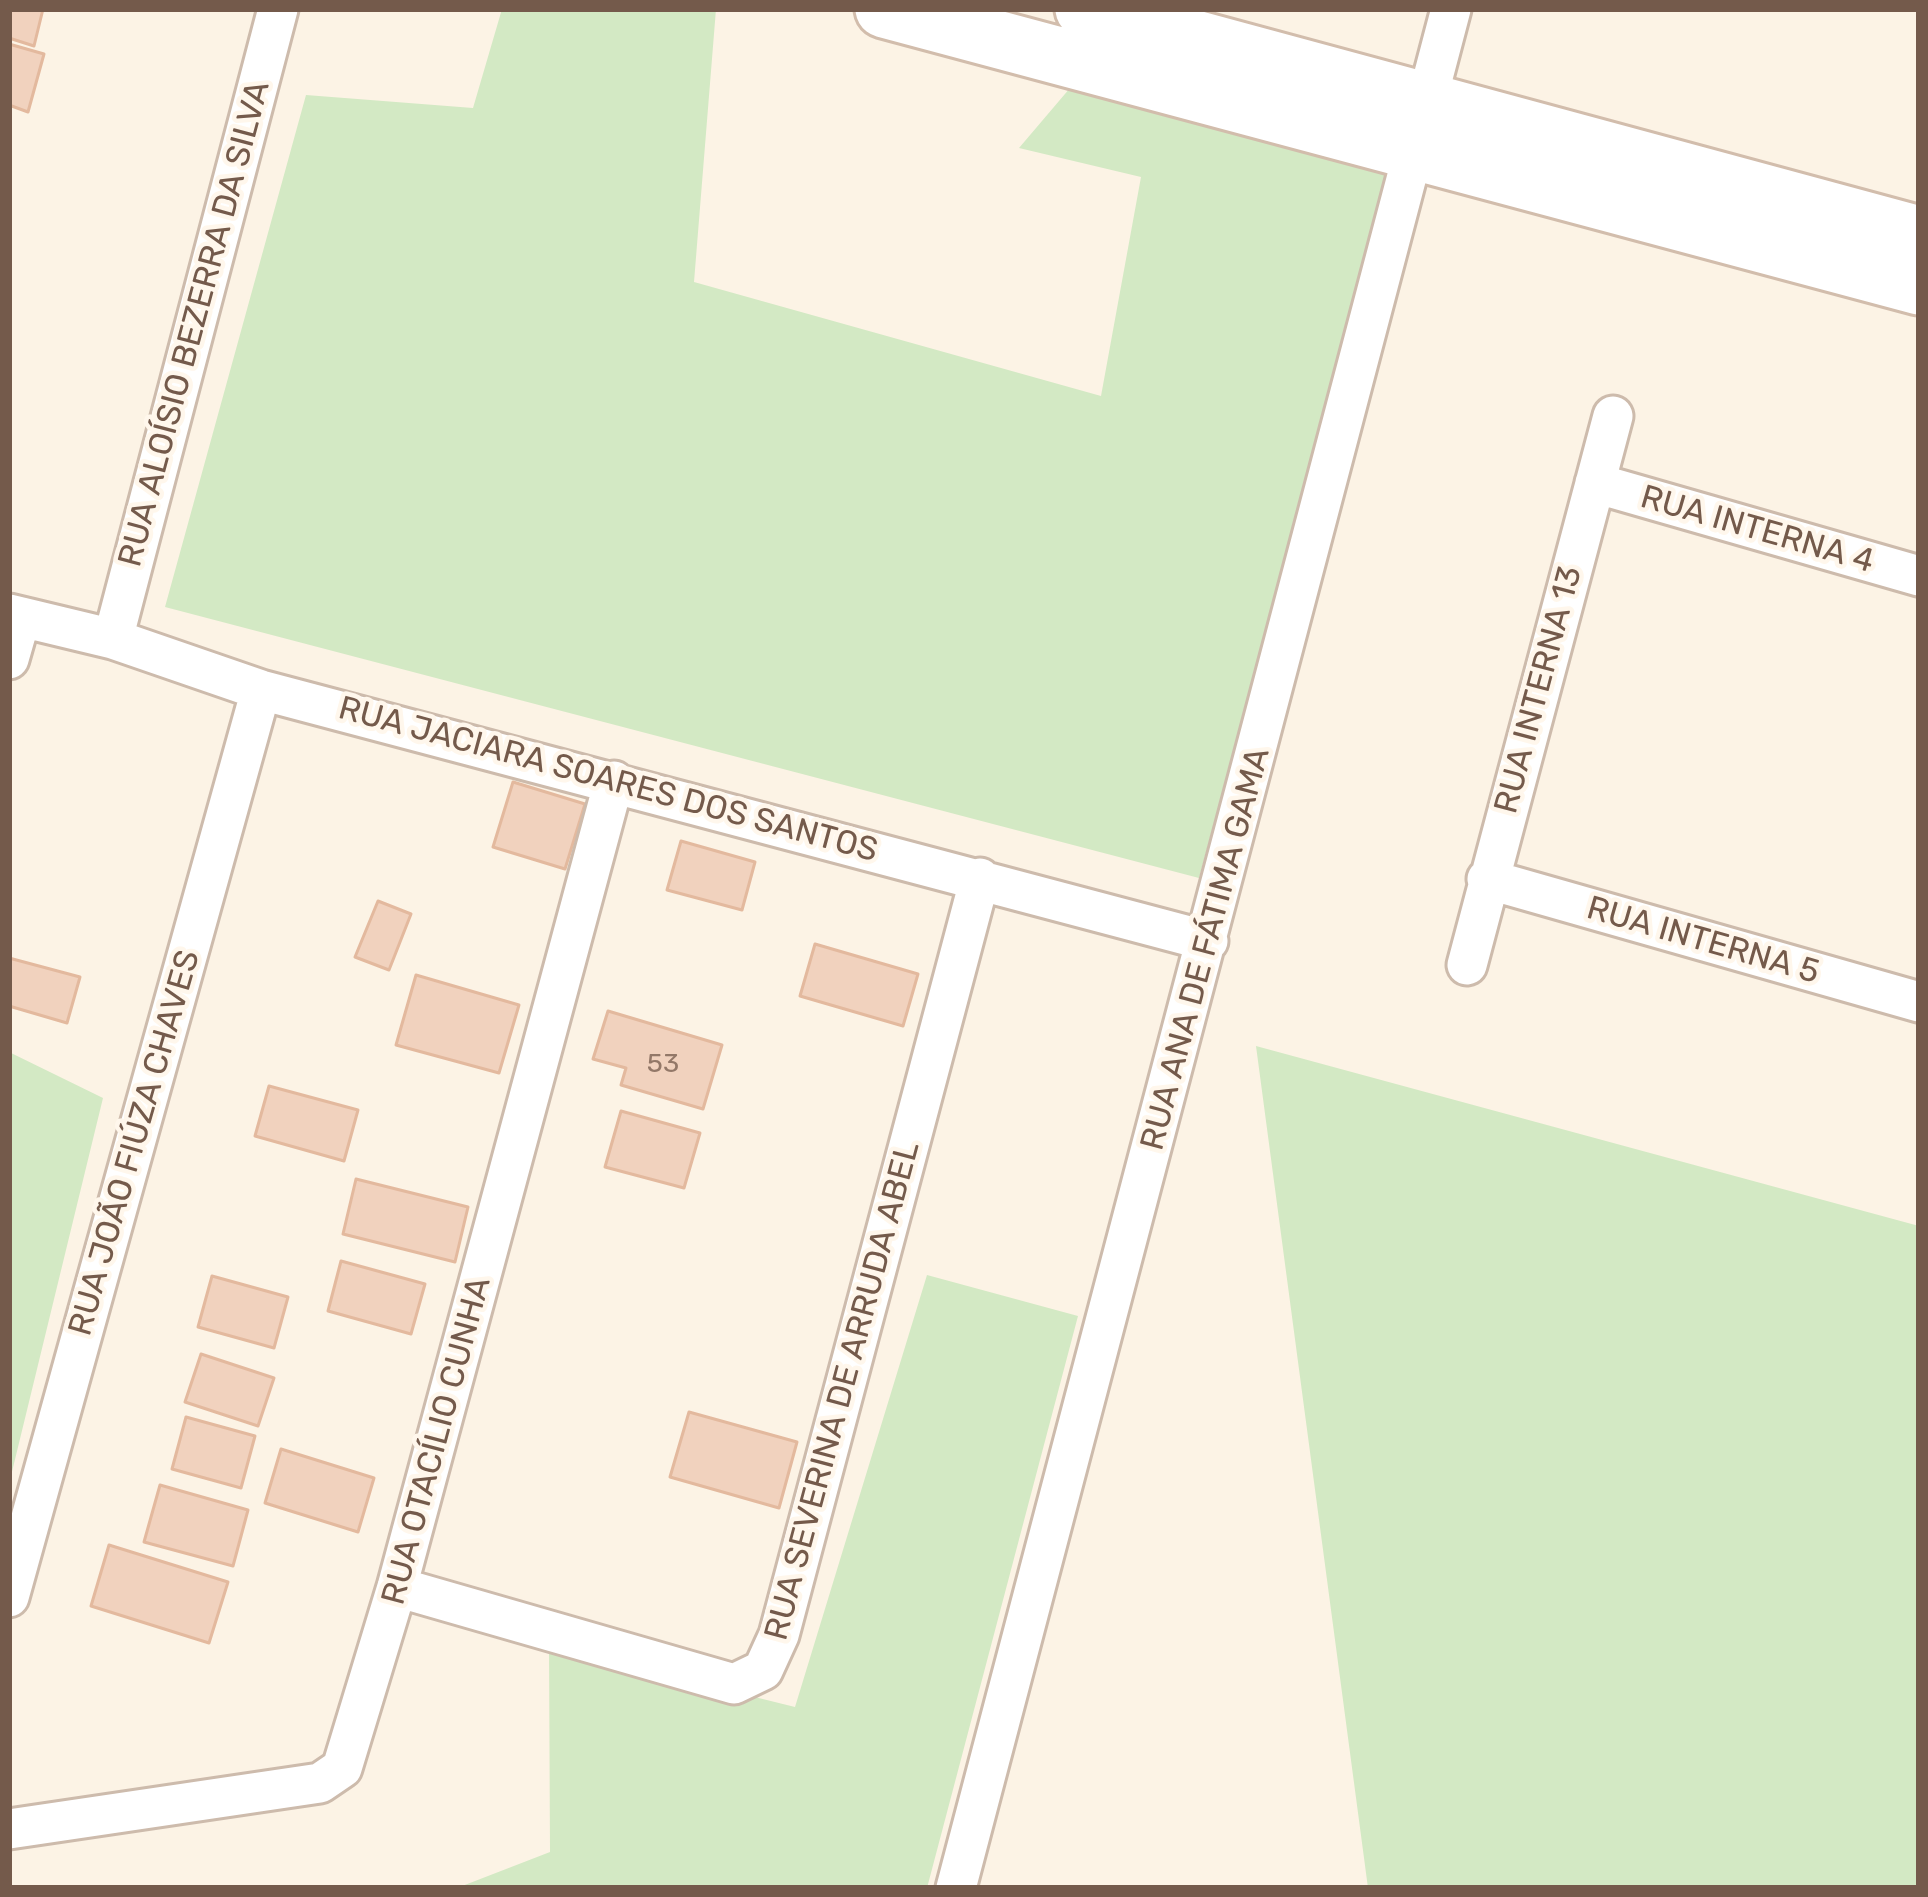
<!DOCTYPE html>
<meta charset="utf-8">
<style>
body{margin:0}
#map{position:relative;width:1928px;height:1897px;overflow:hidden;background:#fcf3e5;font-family:Rubik,sans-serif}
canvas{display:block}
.frame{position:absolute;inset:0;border:12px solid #745a4b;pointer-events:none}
</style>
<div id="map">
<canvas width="1928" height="1897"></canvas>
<div class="frame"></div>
</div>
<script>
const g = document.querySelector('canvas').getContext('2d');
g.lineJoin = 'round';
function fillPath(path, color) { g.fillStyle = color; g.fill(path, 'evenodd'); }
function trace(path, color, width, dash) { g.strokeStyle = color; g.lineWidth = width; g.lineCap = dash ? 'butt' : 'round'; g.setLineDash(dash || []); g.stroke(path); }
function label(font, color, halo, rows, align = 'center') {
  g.font = font + ' Rubik,sans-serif'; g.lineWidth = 9; g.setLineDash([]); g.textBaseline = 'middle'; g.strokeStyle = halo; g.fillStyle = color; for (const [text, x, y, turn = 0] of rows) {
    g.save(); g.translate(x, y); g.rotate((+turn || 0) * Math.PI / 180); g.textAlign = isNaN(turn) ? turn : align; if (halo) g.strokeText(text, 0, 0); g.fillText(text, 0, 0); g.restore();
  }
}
const green = new Path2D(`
 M502,9H716L694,282L1101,396L1141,177L1019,148L1076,81L1392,169L1199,878L165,607L306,95L473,108Z
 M1256,1046L1919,1226V1888H1368Z
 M9,1052L103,1098L9,1484Z
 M927,1275L1078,1316L927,1888H457L550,1852L549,1646L795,1707Z`);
const building = new Path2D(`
 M9,9H43L34,46L9,38Z
 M9,44L44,54L28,112L9,105Z
 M513,782L585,804L565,869L493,847Z
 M681,841L755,862L742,910L667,890Z
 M378,901L411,914L389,970L355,957Z
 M815,944L918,974L903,1026L800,996Z
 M9,958L80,977L67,1023L9,1006Z
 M416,975L519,1005L499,1073L396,1045Z
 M608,1011L722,1045L703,1109L621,1085L626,1068L593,1059Z
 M269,1086L358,1110L344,1161L255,1136Z
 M621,1111L700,1133L684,1188L605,1167Z
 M356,1179L468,1207L455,1262L343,1234Z
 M341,1261L425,1284L411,1334L328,1311Z
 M212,1276L288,1297L274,1348L198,1327Z
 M201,1354L274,1378L258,1426L185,1402Z
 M689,1412L797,1442L779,1508L670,1477Z
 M186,1417L255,1436L241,1488L172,1469Z
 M281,1449L374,1478L358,1532L265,1503Z
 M160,1485L248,1510L233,1566L144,1542Z
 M109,1545L228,1582L209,1643L91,1606Z`);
const street = new Path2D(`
 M1595,483L1919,576
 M9,614L113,639L261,690L1208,941
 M113,639L278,9
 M9,659L21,617
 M1487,879L1919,1002
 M1467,965L1613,416
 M397,1587L734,1684L763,1670L779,1635L980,878
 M9,1597L261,690
 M9,1829L320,1783L342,1768L397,1587L614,781
 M956,1888L1451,9`);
const secondary = new Path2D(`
 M884,9L1919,286
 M1084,9L1919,235`);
const numberNames = [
 ["53",663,1064]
];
const streetNames = [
 ["RUA ALOÍSIO BEZERRA DA SILVA",195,324,-75],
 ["RUA INTERNA 4",1757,530,16],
 ["RUA INTERNA 13",1539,690,-75],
 ["RUA JACIARA SOARES DOS SANTOS",608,780,15],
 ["RUA INTERNA 5",1703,941,16],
 ["RUA ANA DE FÁTIMA GAMA",1206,949,-75],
 ["RUA JOÃO FIÚZA CHAVES",135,1143,-74],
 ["RUA SEVERINA DE ARRUDA ABEL",843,1391,-75],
 ["RUA OTACÍLIO CUNHA",437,1441,-75]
];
fillPath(green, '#d3e9c4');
fillPath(building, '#f1d2be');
trace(building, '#e3b99e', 3);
trace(street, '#cdbbac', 45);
trace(secondary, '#d2bdac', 63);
trace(street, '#fff', 39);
trace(secondary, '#fff', 57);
label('27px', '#937868', null, numberNames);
label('33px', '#745a4b', '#fff7ec', streetNames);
</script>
